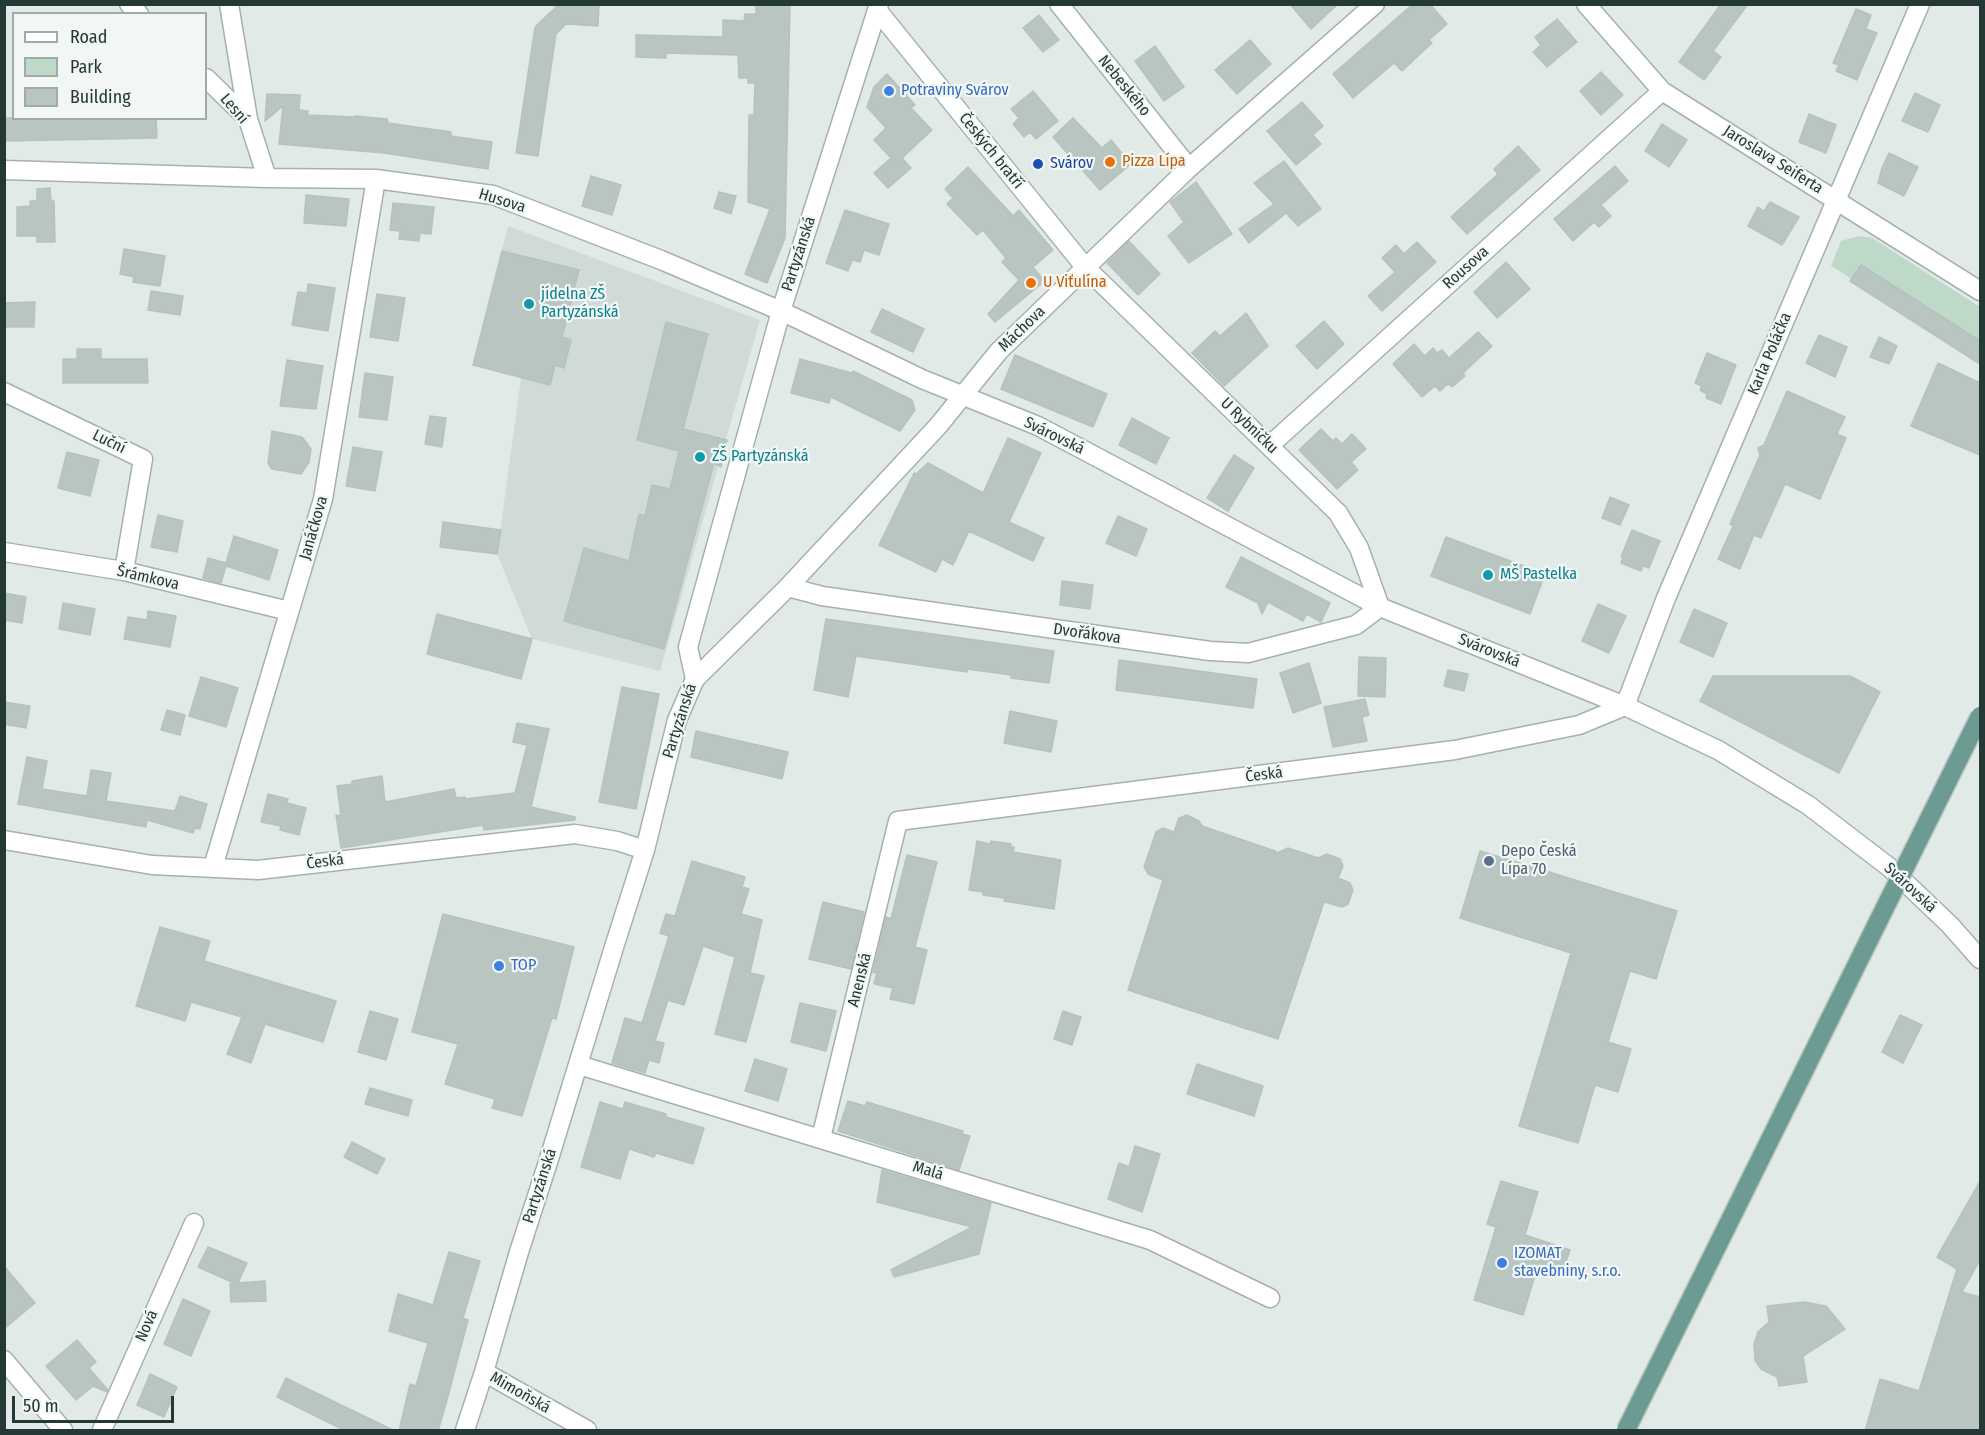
<!DOCTYPE html>
<meta charset="utf-8">
<style>
body{margin:0}
#map{position:relative;width:1985px;height:1435px;overflow:hidden;background:#e2eae8;font-family:"Fira Sans Condensed",sans-serif}
canvas{display:block}
.frame{position:absolute;inset:0;border:6px solid #243936;pointer-events:none}
.legend{position:absolute;left:12px;top:12px;width:195px;height:108px;box-sizing:border-box;background:#f2f7f5;border:2px solid #a0aba9;margin:0;padding:8px 10px;list-style:none;font-size:18px;color:#243936}
.legend li{display:flex;align-items:center;gap:12px;height:30px}
.legend b{width:30px;border:2px solid #a0aba9}
.scale{position:absolute;left:12px;top:1396px;width:162px;height:27px;box-sizing:border-box;border:3px solid #243936;border-top:0;padding-left:8px;font-size:18px;line-height:21px;white-space:nowrap;color:#243936;-webkit-text-stroke:4px #f2f7f5;paint-order:stroke}
</style>
<div id="map">
<canvas width="1985" height="1435"></canvas>
<div class="frame"></div>
<ul class="legend">
<li><b style="height:8px;background:#fff"></b>Road</li>
<li><b style="height:16px;background:#bed9c8"></b>Park</li>
<li><b style="height:16px;background:#b8c5c1"></b>Building</li>
</ul>
<div class="scale">50 m</div>
</div>
<script>
const g = document.querySelector('canvas').getContext('2d');
g.lineJoin = 'round';
function fillPath(path, color) { g.fillStyle = color; g.fill(path, 'evenodd'); }
function trace(path, color, width, dash) { g.strokeStyle = color; g.lineWidth = width; g.lineCap = dash ? 'butt' : 'round'; g.setLineDash(dash || []); g.stroke(path); }
function label(font, color, halo, rows, align = 'center') {
  g.font = font + ' "Fira Sans Condensed",sans-serif'; g.lineWidth = 4.5; g.setLineDash([]); g.textBaseline = 'middle'; g.strokeStyle = halo; g.fillStyle = color; for (const [text, x, y, turn = 0] of rows) {
    g.save(); g.translate(x, y); g.rotate((+turn || 0) * Math.PI / 180); g.textAlign = isNaN(turn) ? turn : align; if (halo) g.strokeText(text, 0, 0); g.fillText(text, 0, 0); g.restore();
  }
}
const built = new Path2D(`
 M508,226L760,320L660,671L532,639L497,554L521,378L473,365Z`);
const green = new Path2D(`
 M1858,236L1872,238L1980,307V341L1861,265L1852,279L1831,266L1841,241Z`);
const building = new Path2D(`
 M559,4H599L598,26L566,24L556,34L538,156L516,153L535,27Z
 M756,4H790L785,238L767,283L745,274L770,209L748,202L749,115H754L755,83H748V78H739L738,55L666,53V58L636,57V35L723,37V20L744,21L745,14H756Z
 M1290,4H1338L1311,29Z
 M1413,4H1430L1447,24L1429,40L1432,43L1402,71L1394,63L1353,98L1333,74Z
 M1721,4H1748L1713,51L1721,57L1704,80L1679,62Z
 M1856,9L1871,15L1866,29L1877,33L1857,80L1836,71L1839,65L1833,63Z
 M1039,15L1059,40L1043,52L1023,28Z
 M1557,19L1577,42L1547,67L1533,52L1541,45L1535,37Z
 M1250,40L1271,64L1237,94L1215,70Z
 M1155,46L1184,87L1164,101L1135,61Z
 M1601,72L1623,95L1601,115L1580,91Z
 M887,74L915,105L911,108L932,130L902,158L911,168L888,188L874,173L891,158L874,140L886,128L867,107L874,87Z
 M1033,91L1058,121L1036,139L1030,132L1024,137L1013,124L1019,118L1011,109Z
 M1915,93L1940,105L1928,132L1902,121Z
 M267,94L300,95L299,110L308,111V115L354,117L355,116L387,119L388,123L451,132V136L492,142L488,169L384,153L279,144L283,106L265,121Z
 M1302,102L1323,126L1313,135L1321,144L1296,165L1267,131Z
 M1809,114L1836,125L1826,153L1799,142Z
 M4,118H156L157,138L4,141Z
 M1073,118L1102,148L1111,140L1131,164L1100,190L1053,137Z
 M1662,124L1687,140L1669,167L1645,151Z
 M1518,146L1540,170L1467,234L1451,217L1498,174L1494,169Z
 M1889,153L1918,167L1904,196L1878,183L1882,168Z
 M1284,161L1321,209L1298,226L1286,213L1249,243L1239,229L1274,204L1254,183Z
 M1615,166L1628,181L1601,205L1611,216L1599,227L1594,222L1573,241L1554,219Z
 M968,167L1013,216L1019,210L1053,250L1033,267L1043,279L1040,282L1041,284L995,322L988,314L1019,280L1002,262L1006,258L983,230L977,235L947,204L953,198L945,189Z
 M591,176L621,185L612,215L582,206Z
 M1196,182L1232,234L1189,263L1168,236L1184,222L1170,202Z
 M50,188L51,201H54L55,242H37V236H17V207L30,206V201H37V189Z
 M719,192L736,196L731,214L714,208Z
 M306,195L349,199L346,226L304,223Z
 M1770,202L1799,217L1782,245L1748,226L1758,207L1764,211Z
 M393,203L434,207L431,234L420,233L419,241L399,239L400,231L390,230Z
 M845,210L889,224L879,255L864,250L860,262L852,260L848,271L826,263Z
 M1129,241L1160,274L1138,295L1107,263Z
 M1417,242L1436,262L1382,311L1368,296L1395,272L1382,258L1396,245L1404,254Z
 M124,249L165,256L160,286L133,282L134,277L120,274Z
 M502,251L579,270L562,337L571,340L564,368L555,365L550,385L473,365Z
 M1506,262L1530,289L1497,318L1474,292Z
 M1861,265L1980,341V364L1850,281Z
 M308,284L335,288L328,331L292,325L298,292L307,293Z
 M151,291L183,296L180,315L148,310Z
 M377,294L405,298L398,341L370,337Z
 M35,302L34,327H4V303Z
 M882,309L924,329L913,352L871,332Z
 M1246,313L1268,346L1224,386L1192,353L1215,331L1220,336Z
 M1324,321L1344,344L1317,369L1296,346Z
 M666,322L708,334L683,429L727,440L721,467L714,463L664,649L564,621L584,548L629,561L639,514L645,516L652,485L670,489L679,451L637,440Z
 M1478,332L1492,346L1463,373L1465,376L1452,387L1448,384L1440,391L1435,386L1422,397L1393,364L1414,344L1425,356L1433,348L1437,353L1442,350L1449,358Z
 M1819,335L1847,347L1835,377L1806,363Z
 M1879,337L1897,346L1889,364L1870,357Z
 M77,349H101V359H147L148,383H63V359H77Z
 M1707,353L1736,365L1721,404L1706,398L1707,394L1700,390L1702,386L1695,383Z
 M1015,355L1107,394L1093,427L1001,389Z
 M800,359L852,373L853,371L912,400L915,410L900,431L831,397L829,403L791,393Z
 M287,360L323,366L316,409L280,406Z
 M1938,363L1980,383V455L1911,426Z
 M365,373L393,377L387,420L359,417Z
 M1787,391L1845,417L1837,434L1846,438L1820,499L1785,484L1761,538L1754,535L1740,569L1718,559L1733,526L1730,524L1760,455L1758,448L1764,445Z
 M430,416L446,418L442,447L425,444Z
 M1132,418L1169,438L1156,464L1119,445Z
 M1321,429L1333,441L1336,438L1342,444L1352,434L1366,449L1351,462L1358,470L1337,489L1299,450Z
 M272,431L302,437L311,449L309,462L301,474L272,469L268,463Z
 M1008,438L1041,453L1009,522L1044,538L1033,561L969,531L953,565L942,559L936,572L879,545L914,473L916,474L928,463L983,493Z
 M353,447L382,452L375,491L346,486Z
 M67,452L99,460L90,496L58,488Z
 M1234,455L1254,468L1228,511L1207,498Z
 M1610,497L1629,505L1620,525L1602,518Z
 M158,515L183,521L177,552L151,547Z
 M1118,516L1147,529L1136,556L1106,543Z
 M443,522L501,530L497,554L440,547Z
 M1632,530L1660,541L1649,568L1643,566L1641,571L1621,563L1623,558L1621,557Z
 M234,536L278,550L269,580L226,566L221,583L203,578L208,558L226,563Z
 M1446,537L1545,574L1530,614L1431,576Z
 M1241,557L1330,603L1321,622L1307,614L1303,621L1268,602L1262,614L1258,603L1226,587Z
 M1062,581L1093,585L1090,609L1060,605Z
 M4,593L26,597L22,623L4,620Z
 M63,603L95,609L90,635L59,629Z
 M1598,604L1626,616L1609,653L1582,641Z
 M1694,609L1727,623L1713,657L1680,642Z
 M148,611L176,616L170,647L124,639L128,617L147,620Z
 M437,614L532,639L521,679L427,654Z
 M826,619L1054,651L1049,683L1011,678V675L967,669V672L856,656L848,697L814,690Z
 M1359,657L1386,658L1385,697L1358,696Z
 M1119,660L1257,679L1253,708L1116,690Z
 M1309,663L1321,703L1293,713L1280,673Z
 M1448,670L1468,674L1464,691L1444,686Z
 M1713,676H1850L1880,692L1839,773L1700,701Z
 M201,677L238,688L226,727L189,716Z
 M622,687L659,694L636,809L599,802Z
 M1365,699L1369,715L1362,717L1367,741L1333,747L1324,707Z
 M4,702L30,706L26,728L4,724Z
 M167,710L185,715L180,735L161,730Z
 M1010,711L1057,721L1051,752L1004,743Z
 M517,723L549,729L531,807L575,817V820L484,830L483,825L341,848L336,815L341,816L337,786L352,784V781L382,776L385,802L454,789L456,798L465,797V799L515,793L527,745L513,742Z
 M696,731L788,752L782,779L691,757Z
 M27,757L47,761L42,789L87,796L91,770L111,773L106,801L175,811L180,796L207,804L200,829L195,828L193,833L147,820L146,827L18,804Z
 M268,794L288,799L287,803L306,808L299,835L280,830L281,826L261,822Z
 M1187,815L1199,821L1202,826L1275,851L1277,853L1288,848L1318,858L1327,854L1340,859L1343,866L1338,878L1350,883L1353,890L1348,904L1342,907L1324,902L1278,1039L1128,990L1163,880L1148,874L1144,867L1156,832L1163,828L1174,832L1179,818Z
 M977,841L990,844L991,841L1011,844L1010,847H1014L1013,852L1061,860L1054,909L1004,901V898L983,895V892L969,890Z
 M1480,851L1677,911L1656,979L1630,971L1608,1042L1631,1049L1618,1092L1595,1085L1578,1143L1519,1126L1571,953L1460,918Z
 M907,855L937,862L915,947L927,950L914,1004L890,999L893,988L874,984L877,972L873,973L886,917L891,919Z
 M692,861L745,877L742,887L749,889L741,914L762,920L750,973L764,976L746,1042L715,1034L735,957L703,946L684,1005L668,1000L655,1041L664,1043L659,1063L649,1060L645,1073L612,1063L625,1018L642,1023L669,936L660,933L666,914L675,916Z
 M823,902L864,912L851,969L809,959Z
 M443,914L574,947L556,1019L552,1018L522,1116L492,1108L495,1099L445,1084L458,1044L412,1032Z
 M160,927L210,941L204,961L336,1001L323,1042L265,1024L251,1063L227,1054L242,1017L191,1002L185,1021L136,1006Z
 M800,1003L836,1011L826,1051L791,1042Z
 M370,1011L398,1019L386,1060L358,1052Z
 M1063,1011L1081,1017L1072,1045L1054,1039Z
 M1900,1015L1922,1025L1903,1063L1882,1052Z
 M755,1059L787,1069L778,1101L745,1091Z
 M1197,1064L1263,1086L1254,1116L1187,1094Z
 M370,1088L412,1100L408,1116L365,1104Z
 M848,1101L865,1106L867,1102L963,1131L962,1134L970,1136L959,1170L838,1131Z
 M600,1102L623,1109L625,1102L666,1114V1117L704,1128L693,1164L656,1153L654,1157L629,1149L620,1179L581,1167Z
 M352,1142L385,1159L377,1174L344,1157Z
 M1135,1146L1160,1154L1142,1212L1108,1199L1119,1163L1129,1167Z
 M882,1170L991,1203L979,1254L894,1277L891,1270L972,1227L877,1202Z
 M1501,1181L1538,1192L1525,1235L1570,1250L1561,1277L1537,1269L1523,1315L1474,1300L1496,1227L1487,1224Z
 M1980,1181V1260L1962,1292L1980,1297V1431H1865L1880,1379L1919,1391L1957,1269L1937,1257Z
 M208,1247L247,1263L238,1283L265,1281L266,1301L231,1302L230,1284L234,1283L198,1267Z
 M449,1252L480,1261L463,1318L468,1320L447,1400L438,1431H399L410,1384L416,1386L428,1343L389,1331L398,1294L433,1305Z
 M4,1266L35,1303L4,1329Z
 M183,1299L210,1311L191,1356L164,1344Z
 M1804,1302L1826,1306L1845,1329L1803,1356L1807,1382L1779,1386L1777,1377L1761,1369L1755,1360L1754,1344L1758,1332L1769,1322L1767,1306Z
 M77,1340L96,1362L89,1368L108,1390L107,1392L93,1386L76,1400L46,1366Z
 M150,1374L177,1387L164,1417L137,1405Z
 M286,1378L308,1389L395,1431H346L277,1397Z`);
const minor = new Path2D(`
 M129,4L139,14
 M229,4L248,119
 M1059,4L1189,168
 M1586,4L1662,91L1980,291
 M878,11L1085,267L1338,513L1359,548L1380,607
 M206,78L248,119L267,178
 M4,170L267,178L376,179L493,195L661,260L781,311L922,379L1038,426L1380,607L1625,706L1718,750L1808,805L1889,867L1950,925L1980,959
 M4,392L143,459L124,571
 M1269,446L1662,91
 M4,552L124,571L289,611
 M788,587L822,596L1210,651L1248,653L1356,625L1380,607
 M695,679L788,587L938,426L999,351L1189,168L1375,4
 M1625,706L1666,598L1920,4
 M4,840L152,865L258,870L575,834L617,841L645,850
 M213,867L323,499L376,179
 M579,1065L1150,1240L1270,1298
 M821,1138L898,821L1455,750L1579,725L1625,706
 M4,1360L63,1430
 M484,1372L587,1430
 M102,1430L194,1223
 M465,1430L484,1372L519,1252L549,1159L615,944L645,850L677,720L695,679L688,647L781,311L879,4`);
const majorBridge = new Path2D(`
 M1626,1430L1980,716`);
const markers = [
 [889,91,6,"#3f7fe0"],
 [1110,162,6,"#e8710a"],
 [1038,164,6,"#1a4fb4"],
 [1031,283,6,"#e8710a"],
 [529,304,6,"#0f9aa8"],
 [700,457,6,"#0f9aa8"],
 [1488,575,6,"#0f9aa8"],
 [1489,861,6,"#5c6f8a"],
 [499,966,6,"#3f7fe0"],
 [1502,1263,6,"#3f7fe0"]
];
const streetNames = [
 ["Nebeského",1124,86,51],
 ["Lesní",234,109,49],
 ["Českých bratří",991,151,51],
 ["Jaroslava Seiferta",1773,160,32],
 ["Husova",502,201,17],
 ["Partyzánská",799,254,-72],
 ["Rousova",1466,268,-42],
 ["Máchova",1022,329,-44],
 ["Karla Poláčka",1770,354,-67],
 ["U Rybníčku",1249,426,44],
 ["Svárovská",1054,436,26],
 ["Luční",109,442,26],
 ["Janáčkova",314,528,-74],
 ["Šrámkova",148,578,13],
 ["Dvořákova",1087,634,8],
 ["Svárovská",1489,651,22],
 ["Partyzánská",680,721,-72],
 ["Česká",1264,775,-7],
 ["Česká",325,862,-7],
 ["Svárovská",1910,888,43],
 ["Anenská",860,980,-76],
 ["Malá",928,1171,17],
 ["Partyzánská",540,1186,-72],
 ["Nová",147,1326,-66],
 ["Mimoňská",520,1393,30]
];
const shopNames = [
 ["Potraviny Svárov",901,91],
 ["TOP",511,966],
 ["IZOMAT",1514,1254],
 ["stavebniny, s.r.o.",1514,1272]
];
const foodNames = [
 ["Pizza Lípa",1122,162],
 ["U Viťulína",1043,283]
];
const transitNames = [
 ["Svárov",1050,164]
];
const cultureNames = [
 ["jídelna ZŠ",541,295],
 ["Partyzánská",541,313],
 ["ZŠ Partyzánská",712,457],
 ["MŠ Pastelka",1500,575]
];
const serviceNames = [
 ["Depo Česká",1501,852],
 ["Lípa 70",1501,870]
];
fillPath(built, '#d0dad7');
fillPath(green, '#bed9c8');
fillPath(building, '#b8c5c1');
trace(building, '#b5c3bf', 1.5);
trace(minor, '#a5b1af', 21);
trace(minor, '#fff', 18);
trace(majorBridge, '#bdc4c3', 21, []);
trace(majorBridge, '#6c9b94', 18);
for (const [x, y, r, color] of markers) { const dot = new Path2D(); dot.arc(x, y, r, 0, 2 * Math.PI); g.fillStyle = color; g.fill(dot); trace(dot, '#f2f7f5', 2); }
label('16px', '#243936', '#f2f7f5', streetNames);
label('16px', '#366cbe', '#f2f7f5', shopNames, 'left');
label('16px', '#c56008', '#f2f7f5', foodNames, 'left');
label('16px', '#164399', '#f2f7f5', transitNames, 'left');
label('16px', '#0d838f', '#f2f7f5', cultureNames, 'left');
label('16px', '#4e5e75', '#f2f7f5', serviceNames, 'left');
</script>
